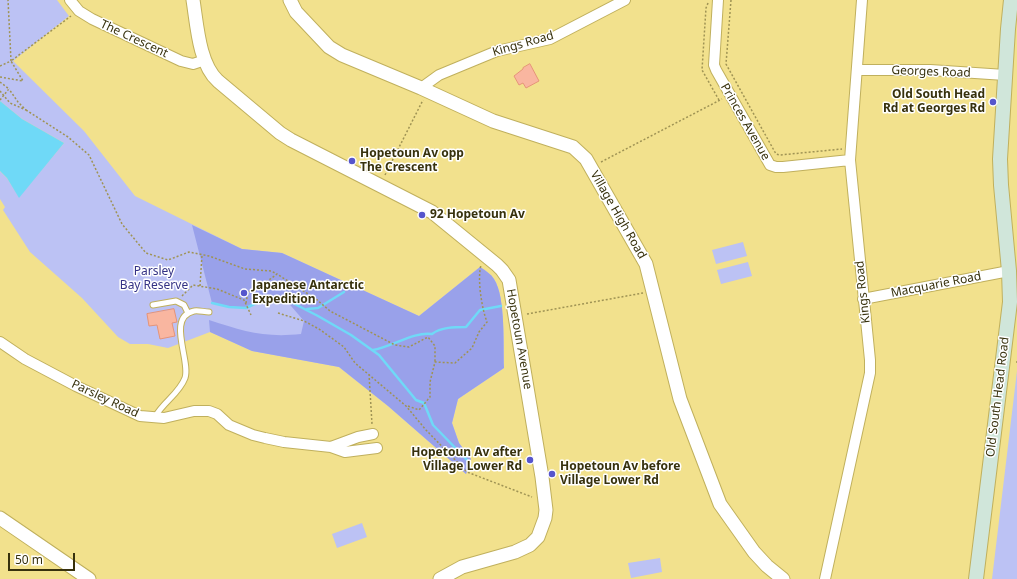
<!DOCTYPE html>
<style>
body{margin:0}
#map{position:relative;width:1017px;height:579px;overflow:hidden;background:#f2e18d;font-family:"Noto Sans",sans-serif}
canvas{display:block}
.scale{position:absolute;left:8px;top:553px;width:67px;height:18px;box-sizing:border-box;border:2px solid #37310d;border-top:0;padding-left:5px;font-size:12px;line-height:14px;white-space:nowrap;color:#37310d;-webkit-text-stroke:3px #fff;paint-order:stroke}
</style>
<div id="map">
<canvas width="1017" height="579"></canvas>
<div class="scale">50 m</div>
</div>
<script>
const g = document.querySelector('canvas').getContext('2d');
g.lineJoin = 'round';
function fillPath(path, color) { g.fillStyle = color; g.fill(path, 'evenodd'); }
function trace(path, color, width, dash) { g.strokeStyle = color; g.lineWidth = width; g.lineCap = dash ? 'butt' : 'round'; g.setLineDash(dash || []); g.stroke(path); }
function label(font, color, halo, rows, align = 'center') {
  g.font = font + ' "Noto Sans",sans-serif'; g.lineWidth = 3; g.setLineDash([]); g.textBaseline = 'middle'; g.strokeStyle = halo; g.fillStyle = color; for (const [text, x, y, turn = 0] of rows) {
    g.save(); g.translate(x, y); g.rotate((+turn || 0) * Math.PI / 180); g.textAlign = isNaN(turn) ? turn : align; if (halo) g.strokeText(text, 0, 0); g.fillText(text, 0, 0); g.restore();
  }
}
const green = new Path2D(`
 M0,0H57L69,16L13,61L84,131L135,196L242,249L282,253L419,316L480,267C486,271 491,274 494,279C506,297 503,347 504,368L458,399L452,423L459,443L471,459L466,474L388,406L339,367L252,351L210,332L168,348L148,344H130L118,337L82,298L30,252L3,210L5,207L0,199V171L7,178L19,197L64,143L22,119L0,101Z
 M743,242L747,256L716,264L712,250Z
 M748,262L752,276L721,284L717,270Z
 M1017,371V579H992Z
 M362,523L367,537L337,548L332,534Z
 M660,558L662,572L631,578L628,563Z`);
const forest = new Path2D(`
 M192,225L242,249L282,253L419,316L480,267C486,271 491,274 494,279C506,297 503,347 504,368L458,399L452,423L459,443L471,459L466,474L388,406L339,367L252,351L210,332L209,320C243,331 264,338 301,334L304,321L285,299L263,300L246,308L229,307L212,303Z`);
const water = new Path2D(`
 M0,101L22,119L64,143L19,198L7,178L0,171Z`);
const stream = new Path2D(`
 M212,303L229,307L246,308L263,300L285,299L318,316L351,335L379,355L416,400L424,403L433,425L470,463
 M307,309L318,308L344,292
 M373,350C391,347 415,331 432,334C441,327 455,327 466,327L480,310L501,306`);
const building = new Path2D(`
 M530,64L539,81L526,88L523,83L519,85L514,76L523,69V68Z
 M174,309L177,322L172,323L175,336L160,339L157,325L149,326L147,314Z`);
const path = new Path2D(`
 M731,0L726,64L776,154L780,155L842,149
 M708,3L706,8L702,70L719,100
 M0,66L11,61L8,0
 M0,77L23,81L11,61L71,16
 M0,82L9,89L8,90
 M0,91L10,103L26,110L18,102L9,89
 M26,110L68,137L89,155L122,224L146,253L168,260L189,252L209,256L245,269L271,271L277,274
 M601,162L722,99
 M385,175L423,100
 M200,286L202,255
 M182,296L193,285L217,289L244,300L251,315
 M246,303L248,292L261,286L277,274L316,299L330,311L395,345L409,347L428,337L435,346V362
 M278,313L304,321L319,329L344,347L355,363L406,406L426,430L467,472L532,497
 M527,314L643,293
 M1016,362H1017
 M369,374L372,424
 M408,406L419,410L430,397V382L435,362L455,363L472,348L479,332L487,322C482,309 477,280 481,265`);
const service = new Path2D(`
 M153,305L176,301L184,305L188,313
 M155,417C163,402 179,394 185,378C191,361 166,317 194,311C198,310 204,312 209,312`);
const minor = new Path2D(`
 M70,0L79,11L92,19L181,61L193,64L205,60
 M718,0L714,65L716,70L770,165L776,167H783L850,160
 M857,70H930L1005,75
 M421,88L439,75L497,51L550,39L625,0
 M863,299L1009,271
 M0,342L25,359L76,386L140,416L164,418L194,411H209L217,414L229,425L253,435L265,438L284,442L331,447L345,452L377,448
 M331,447L358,437L373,434
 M825,579L870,373V360L850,160L862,0`);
const tertiary = new Path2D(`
 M193,0C197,25 199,64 218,81L280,133L291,140L432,212L497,265L502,270L509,280L542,477L546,510L545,518L538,537L530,545L515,552L462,567L440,579
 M290,0L296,12L329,47L342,55L421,88L493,121L573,147L586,159L646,264L680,399L720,504L754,552L767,566L783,579
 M0,518L89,579`);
const secondary = new Path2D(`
 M976,579L1010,302L1009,271L1001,185L1000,159L1008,29L1011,0`);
const pathBridge = new Path2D(`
 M0,100L8,90`);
const markers = [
 [993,102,4,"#5655cc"],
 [352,161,4,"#5655cc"],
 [422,215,4,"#5655cc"],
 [244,293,4,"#5655cc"],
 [530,460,4,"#5655cc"],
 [552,474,4,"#5655cc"]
];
const streetNames = [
 ["The Crescent",134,39,25],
 ["Kings Road",523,44,-16],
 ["Georges Road",931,72,2],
 ["Princes Avenue",745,122,60],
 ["Village High Road",618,215,60],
 ["Macquarie Road",936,285,-11],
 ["Kings Road",863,292,-96],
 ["Hopetoun Avenue",519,339,80],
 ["Old South Head Road",998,397,-83],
 ["Parsley Road",105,399,25]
];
const poiNames = [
 ["Old South Head",985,95,"right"],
 ["Rd at Georges Rd",985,109,"right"],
 ["Hopetoun Av opp",360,154],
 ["The Crescent",360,168],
 ["92 Hopetoun Av",430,215],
 ["Japanese Antarctic",252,286],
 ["Expedition",252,300],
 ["Hopetoun Av after",522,453,"right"],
 ["Village Lower Rd",522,467,"right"],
 ["Hopetoun Av before",560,467],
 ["Village Lower Rd",560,481]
];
const parkNames = [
 ["Parsley",154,272],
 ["Bay Reserve",154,286]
];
fillPath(green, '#bcc2f4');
fillPath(forest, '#99a1ea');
fillPath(water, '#6fd9f7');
trace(stream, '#6fd9f7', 2.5);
fillPath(building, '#f9b6a0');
trace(building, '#e59479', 1);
trace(service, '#c0b05d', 7);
trace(minor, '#c0b05d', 12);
trace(tertiary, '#c0b05d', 15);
trace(secondary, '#c0b05d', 16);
trace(path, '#9f9354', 1.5, [2, 2]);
trace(service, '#fff', 5);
trace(minor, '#fff', 10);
trace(tertiary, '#fff', 13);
trace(secondary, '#d0e6da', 14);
trace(pathBridge, '#9f9354', 1.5, [2, 2]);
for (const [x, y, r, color] of markers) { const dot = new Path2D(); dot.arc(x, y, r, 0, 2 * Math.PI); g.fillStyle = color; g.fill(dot); trace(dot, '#fff', 1.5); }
label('12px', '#37310d', '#fff', streetNames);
label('bold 12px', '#37310d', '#fff', poiNames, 'left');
label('12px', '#343285', '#fff', parkNames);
</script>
